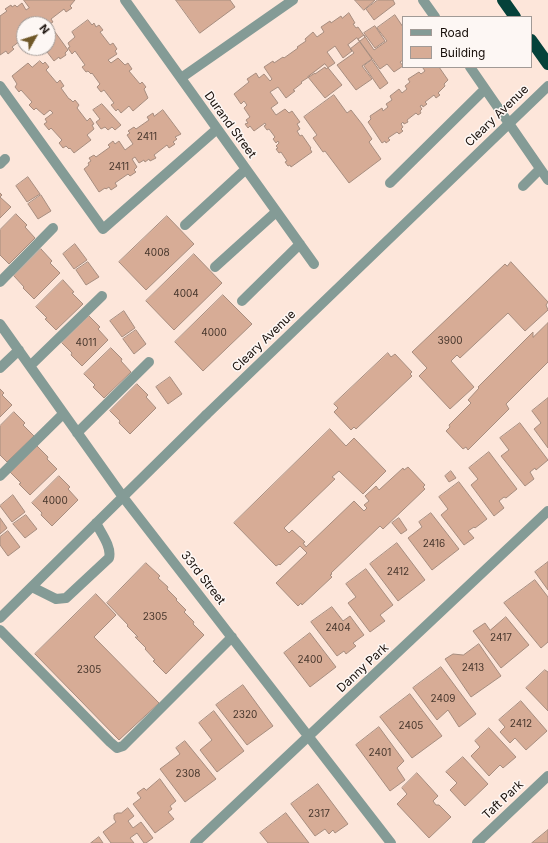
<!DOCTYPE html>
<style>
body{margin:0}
#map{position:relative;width:548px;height:843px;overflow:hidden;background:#fde6da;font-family:Inter,sans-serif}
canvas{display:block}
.legend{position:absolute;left:402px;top:16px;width:130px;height:52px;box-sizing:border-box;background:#fdf7f4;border:1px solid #a19a96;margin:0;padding:5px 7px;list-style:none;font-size:12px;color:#170e09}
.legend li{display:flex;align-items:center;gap:8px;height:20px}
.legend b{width:20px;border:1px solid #a19a96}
.north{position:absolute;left:16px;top:16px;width:40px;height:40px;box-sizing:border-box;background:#fdf7f4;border:1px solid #a19a96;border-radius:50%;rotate:51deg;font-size:11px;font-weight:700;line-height:16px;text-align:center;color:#170e09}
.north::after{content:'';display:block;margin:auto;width:14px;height:18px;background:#705828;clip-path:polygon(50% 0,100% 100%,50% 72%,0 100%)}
</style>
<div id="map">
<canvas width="548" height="843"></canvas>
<ul class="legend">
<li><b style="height:5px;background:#849b96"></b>Road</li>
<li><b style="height:11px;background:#d7ac96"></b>Building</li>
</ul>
<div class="north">N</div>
</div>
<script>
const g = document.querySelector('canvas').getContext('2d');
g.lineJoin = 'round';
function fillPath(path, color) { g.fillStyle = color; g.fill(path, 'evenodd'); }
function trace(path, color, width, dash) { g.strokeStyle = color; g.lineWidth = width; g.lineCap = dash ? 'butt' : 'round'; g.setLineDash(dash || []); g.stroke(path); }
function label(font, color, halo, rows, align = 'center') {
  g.font = font + ' Inter,sans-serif'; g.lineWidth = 3; g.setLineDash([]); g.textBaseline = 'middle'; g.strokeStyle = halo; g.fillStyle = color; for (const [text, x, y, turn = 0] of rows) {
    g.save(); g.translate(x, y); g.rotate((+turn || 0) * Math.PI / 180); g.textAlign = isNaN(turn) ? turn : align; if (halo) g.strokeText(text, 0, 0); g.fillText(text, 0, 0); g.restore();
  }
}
const building = new Path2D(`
 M24,0H75L70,6L72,8L66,12L64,9L51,19L53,22L48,25L45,23L40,24L36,18L32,21L35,24H24V38L12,47L14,49L8,54L6,51L0,55V16L7,11L5,9L11,5L12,7L15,5L17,7L22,3L26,10L29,8Z
 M176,0H230L235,7L200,33Z
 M355,0H375L364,10Z
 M378,0H393L395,4L374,20L366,9Z
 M349,13L355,23L353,24L356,28L358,27L365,37L350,49L352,51L343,58L335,46L327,52L335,63L326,69L325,67L315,74V73L301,82L302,83L293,90L295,91L286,98L278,87L270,92L278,103L271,108L276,115L285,109L289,113L292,111L300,122L297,124L300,129L297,131L300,136L302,135L311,148L310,149L312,152L291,167L290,165L288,166L285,162L287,161L281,152L279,153L276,149L278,148L276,146L279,143L278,141L276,143L273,139L275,137L269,129L267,130L264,126L266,125L265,123L254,131L250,126L248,128L245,124L248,123L246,120L250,117L244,108L247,105L244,101L241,104L234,94L249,82L247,79L256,73L259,78L264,74L270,81L272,79L264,67L273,61L274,63L283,57L284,58L298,48L297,47L306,41L305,39L313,32L317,37L324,32L321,27L330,21L331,23L341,16L342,18Z
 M395,15L403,27V60L400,62L403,66L394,72L387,64L380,69L358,39L364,35L374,50L387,41L377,28Z
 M88,20L92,25L94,23L96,27L99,25L103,30L100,32L110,45L113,43L117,49L115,51L117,54L108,60L111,63L118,58L125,65L128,63L132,69L129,71L140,84L142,82L146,87L144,89L148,98L133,111L129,106L121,113L118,109L116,111L111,105L114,103L104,90L101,92L97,87L100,84L92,73L91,74L88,71L86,72L82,67L85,65L75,51L72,54L68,48L70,47L68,43L75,37L72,32Z
 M375,26L385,41L375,48L364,33Z
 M50,29L53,33L55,32L68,50L65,53L66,55L60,59L59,57L54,61L44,48H48V30Z
 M357,38L372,59L362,66L372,79L356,90L337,65L354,53L348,45Z
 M372,60L388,83L380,89L364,66Z
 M40,61L43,64L45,62L49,67L46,70L57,83L60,80L64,86L61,88L69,99H70L73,102L75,100L79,105L77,108L87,121L90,118L94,124L92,125L94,129L87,135L91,140L74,153L70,148L69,149L66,146L63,148L59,143L62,140L51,128L49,130L44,124L47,122L45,119L53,113L50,110L44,115L36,108L34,110L29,105L32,102L21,90L19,92L15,87L17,84L12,76L28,63L32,67Z
 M325,64L342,85L325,98L308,77Z
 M424,67H439L448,80L444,84L445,86L438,93L440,95L436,98L434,95L425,102L427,104L423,107L422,105L420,106L422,109L420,111L421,113L418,115L416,113L407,120L408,122L404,124L403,122L401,124L403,127L401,129L403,131L399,134L397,132L388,138L390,140L386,143L385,141L382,143L368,122L371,119L370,116L382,108L383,111L388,107L386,104L392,100L390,96L399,89L402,93L407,89L405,86L410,82L408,79L419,72L421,74L425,71L423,68Z
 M334,95L347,113L351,110L362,124L372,139L369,142L381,159L349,183L325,151L323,152L313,138L317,135L304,117Z
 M102,104L121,125L115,130L112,127L108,130L105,127L101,129L96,122L100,119L93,110Z
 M163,110L181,134L175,137L177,139L173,142L175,144L169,148L167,145L154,155L156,158L150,161L149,159L145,162L144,160L139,163L135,157L132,159L137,167L134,170L136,172L130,176L128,174L115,183L117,186L111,190L109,187L106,189L105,188L99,192L84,169L89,165L88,163L91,161L89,158L94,155L96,157L110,147L108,145L113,141L115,144L119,141L125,150L133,144L127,135L130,133L128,131L134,127L136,129L149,120L147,117L153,113L154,116Z
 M28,177L40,194L27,202L16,186Z
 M0,193L2,195L0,197L11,207L0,218Z
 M41,195L51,211L38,219L28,204Z
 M16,214L27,225L25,227L35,238L9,264L0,255V230Z
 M167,216L194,244L146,290L119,262Z
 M75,244L87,260L74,269L63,254Z
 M41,249L52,261L50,263L60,273L34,299L23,288L24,287L14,276Z
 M194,254L222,283L174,330L146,301Z
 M88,262L99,277L86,285L76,270Z
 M511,262L548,302L546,305L548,310L525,331L508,313L460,358L457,355L451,361L474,387L450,409L419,376L427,368L412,352L505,264L507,266Z
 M63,280L74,292L72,293L83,304L56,330L45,319L47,318L36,307Z
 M223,295L252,324L203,371L175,342Z
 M124,311L135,328L122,337L110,321Z
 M89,316L100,327L98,329L108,340L82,366L71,355L72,353L62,343Z
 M548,323V362L506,404L509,409L468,450L466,447L463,449L446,431L450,427L449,425L471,403L468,400L479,388L478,387L533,332V337Z
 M136,330L146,344L134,354L123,339Z
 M111,348L122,359L121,361L131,372L104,398L93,387L95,385L84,374Z
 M388,353L391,357L395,354L412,372L410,374L412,376L356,429L354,427L351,430L334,412L338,408L334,404Z
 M170,377L182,394L168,404L156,387Z
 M137,384L148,395L146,397L156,408L130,434L119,423L120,421L110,411Z
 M0,389L4,393L2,395L12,405L0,417Z
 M548,398V448L534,429L541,423L532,411Z
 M14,412L25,423L23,425L34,436L7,462L0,455V426Z
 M520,423L548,460L536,470L535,468L530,472L534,479L525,486L501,456L509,450L500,438Z
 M330,429L346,446L354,438L386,471L363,494L339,471L332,477L335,479L284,528L289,533L292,530L305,542L303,543L306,547L354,501L364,511L367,508L364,505L369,501L365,496L376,486L379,490L403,468L404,470L408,467L425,485L423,487L425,489L383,529L380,526L331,573L332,574L330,575L332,577L302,605L301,603L298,606L276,583L307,553L300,546L280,565L279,564L276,566L234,523Z
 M37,446L48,457L47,459L57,469L30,495L19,484L21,483L10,472Z
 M489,452L517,489L506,498L504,497L499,501L504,508L494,516L471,485L478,479L469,468Z
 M451,471L456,478L449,482L445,476Z
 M59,476L70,487L68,489L78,500L52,526L41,515L42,513L32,503Z
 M459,482L487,519L475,528L474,527L468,531L474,538L464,545L441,515L448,509L439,497Z
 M13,495L25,512L12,522L0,506Z
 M431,513L459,549L432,570L408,538L422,527L419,522Z
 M26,515L37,529L25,538L13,524Z
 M0,518L7,528L0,534Z
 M399,518L407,530L401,534L392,523Z
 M8,531L20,547L8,556L0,545V537Z
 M397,543L425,580L398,601L370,564Z
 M548,562V590L535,572Z
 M146,563L160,576L158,578L168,587L167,589L177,599L176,600L186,610L184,612L194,622L193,624L204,635L166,674L153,661L155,660L145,649L146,648L135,637H138L127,626L128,625L107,603Z
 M366,569L393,605L380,615L385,621L370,632L348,603L356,597L346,584Z
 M535,580L548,597V642L541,648L504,603Z
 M96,594L116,615L94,637L159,703L119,740L35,654Z
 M332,607L343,621L350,616L364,635L353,643L356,646L346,654L344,651L337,656L311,622Z
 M506,617L529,645L501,668L473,631L485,623L490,630Z
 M310,633L336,667L310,687L284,653Z
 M479,644L501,676L471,697L445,659L453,654L463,655Z
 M441,667L476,714L459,727L448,710L437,720L413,688Z
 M545,670L548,672V711L526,688Z
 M243,685L273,726L247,745L216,705Z
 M410,694L442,736L412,758L380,717Z
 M521,701L547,731L526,750L515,738L510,743L500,732L505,727L499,720Z
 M214,711L244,751L217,772L200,750L212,740L199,723Z
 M379,727L404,761L397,768L405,780L390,791L356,745Z
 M489,728L516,757L503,768L500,765L489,776L471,756L480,747L475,741Z
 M185,741L216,779L185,802L160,769L180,754L176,748Z
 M463,757L488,784L465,806L450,790L457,783L446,772Z
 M417,773L438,796L433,801L436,805H439L451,817L429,838L397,804L407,794L402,788Z
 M160,779L176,801L170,806L172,809L168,812L174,819L155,833L133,804L141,798L137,793L144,788L146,790Z
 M318,784L348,824L335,833L333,830L329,834L325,829L315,836L291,804Z
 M128,808L134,816L128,821L133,828L141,822L153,838L146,843H144L137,833L130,838L134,843H111L103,832L116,822L114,819V815L117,813H121Z
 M286,813L309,843H268L260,833Z
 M548,830V843H532Z
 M99,837L103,843H91Z`);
const minor = new Path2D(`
 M125,0L314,264
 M423,0L435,17
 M470,67L548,180
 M181,78L293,0
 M0,86L103,229L217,129
 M0,164L5,159
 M390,183L485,89
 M523,186L540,169
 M185,225L246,169
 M215,267L276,212
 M0,282L53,228
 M242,301L300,244
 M0,324L123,497L391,843
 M30,366L102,296
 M0,368L19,350
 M77,433L149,362
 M0,476L63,414
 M32,587L56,599L66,598L109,558C112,547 101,533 96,523
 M0,618L206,415
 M0,630L110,742L117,748L123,746L232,637
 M195,843L548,511
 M477,843L548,776`);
const highway = new Path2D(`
 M503,0L515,17
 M531,40L548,64`);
const minorBridge = new Path2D(`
 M206,415L548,86`);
const numberNames = [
 ["2411",147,137],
 ["2411",119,167],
 ["4008",157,253],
 ["4004",186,294],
 ["4000",214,333],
 ["3900",450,341],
 ["4011",86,343],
 ["4000",55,501],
 ["2416",434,544],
 ["2412",398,572],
 ["2305",155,617],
 ["2404",338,628],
 ["2417",501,638],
 ["2400",310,660],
 ["2413",473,668],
 ["2305",89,670],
 ["2409",443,699],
 ["2320",245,715],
 ["2412",521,724],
 ["2405",411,726],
 ["2401",380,753],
 ["2308",188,774],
 ["2317",319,814]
];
const streetNames = [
 ["Cleary Avenue",497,116,-44],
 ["Durand Street",230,125,54],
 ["Cleary Avenue",264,341,-44],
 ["33rd Street",203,578,52],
 ["Danny Park",363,668,-43],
 ["Taft Park",503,800,-43]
];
fillPath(building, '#d7ac96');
trace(building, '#a78d7f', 1);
trace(minor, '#849b96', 10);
trace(highway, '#05423a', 12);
trace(minorBridge, '#849b96', 10);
label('10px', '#47362c', null, numberNames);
label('12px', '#170e09', '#fdf7f4', streetNames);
</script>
